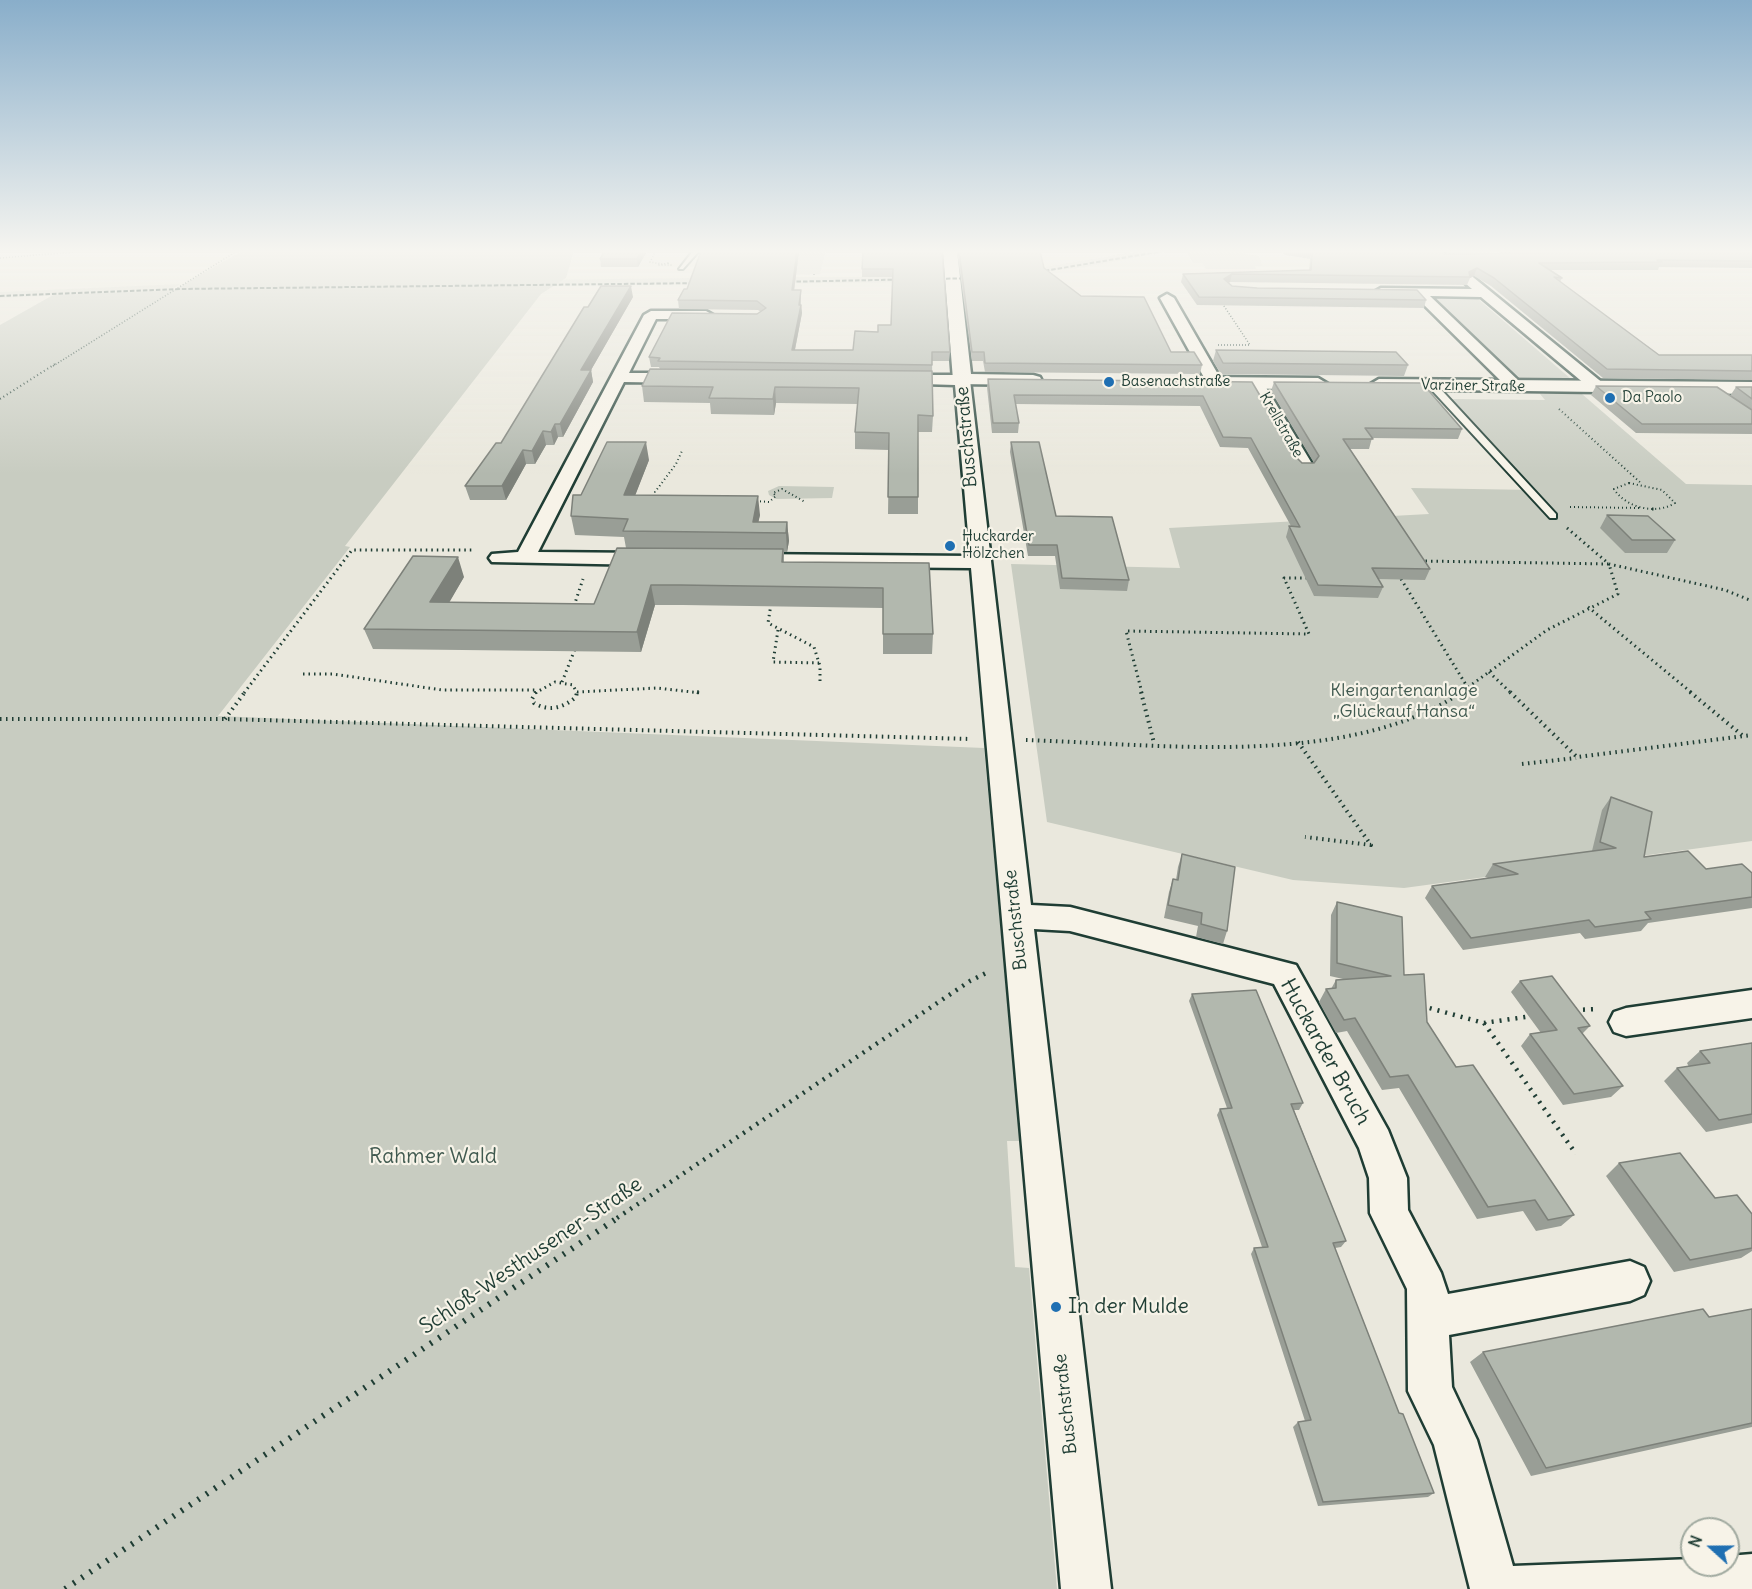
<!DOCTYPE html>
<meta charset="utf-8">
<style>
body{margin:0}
#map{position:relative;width:1752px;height:1589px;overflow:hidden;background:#eae8dd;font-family:Delius,sans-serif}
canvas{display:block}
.north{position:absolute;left:1680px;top:1517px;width:60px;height:60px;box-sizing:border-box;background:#f7f3e8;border:2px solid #a1aaa0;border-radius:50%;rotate:291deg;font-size:16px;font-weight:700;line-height:24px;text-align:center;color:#1f3d34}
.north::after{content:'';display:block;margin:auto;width:21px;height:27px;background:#1f6fb2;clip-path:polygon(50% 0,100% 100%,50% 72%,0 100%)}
</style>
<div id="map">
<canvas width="1752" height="1589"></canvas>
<div class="north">N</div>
</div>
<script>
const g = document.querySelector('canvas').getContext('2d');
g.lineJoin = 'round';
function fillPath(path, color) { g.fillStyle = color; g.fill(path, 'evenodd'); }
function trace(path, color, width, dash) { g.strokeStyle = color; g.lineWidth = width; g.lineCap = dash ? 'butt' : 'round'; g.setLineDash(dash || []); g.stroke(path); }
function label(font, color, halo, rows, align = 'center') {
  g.font = font + ' Delius,sans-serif'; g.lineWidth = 4.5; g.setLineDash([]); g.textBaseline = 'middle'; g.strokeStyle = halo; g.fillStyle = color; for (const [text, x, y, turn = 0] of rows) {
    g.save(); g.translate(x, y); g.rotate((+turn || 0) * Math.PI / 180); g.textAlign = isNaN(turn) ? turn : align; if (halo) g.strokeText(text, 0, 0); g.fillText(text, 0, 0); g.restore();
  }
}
const built = new Path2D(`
 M709,251H826L820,274L770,276Z
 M1141,251H1171L1086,267L1000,277L1024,270Z
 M1186,251H1247L1245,254L1259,256L1263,266H1255L1256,269H1206L1202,263H1193Z
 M772,277H906L934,282L181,290L191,284Z
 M180,284L171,290L0,298V292Z`);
const green = new Path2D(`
 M242,251H574L566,278L541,294L345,546L350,547L218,716L984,748L1020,1141H1007L1015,1267L1029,1268L1057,1589H0V325L53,295L174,290Z
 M1431,296L1477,298L1571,379L1512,378L1428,297Z
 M1540,394H1582L1686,484L1752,485V841L1404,888L1293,880L1047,822L1011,564L1180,568L1169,528L1429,514L1411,488L1534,490L1450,399L1545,400Z
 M779,486L834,487L832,498L776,499L769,495L768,491Z`);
const pathFar5 = new Path2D(`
 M656,251L650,262L662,264
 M0,258L87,251
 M668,263L671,265H659Z
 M814,274V277
 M1218,345H1250L1222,303
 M53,366L237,251`);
const pathFar4 = new Path2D(`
 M0,399L55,364
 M1559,409L1642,484
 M1629,483L1662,490L1675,503C1656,515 1626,508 1614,489Z
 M658,500L655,492L676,464L682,451
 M756,501L769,502L776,496L773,493L782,489L805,502
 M1570,507L1640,508`);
const pathFar3 = new Path2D(`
 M1652,509H1654
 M1567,528L1609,564L1725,590L1752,601
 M1420,561L1609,564L1618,594L1547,630L1460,693
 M1401,579L1468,688
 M771,604L768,623L814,647L820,666V683
 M574,606L583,579
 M1588,607L1692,693
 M778,630L773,662L820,663
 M1489,672L1511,693
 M303,674H333L442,690H537
 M562,682L575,649
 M577,692L657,688L701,693
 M244,693L352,550H475
 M535,693L555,682L573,685L577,693
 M1142,693L1126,631L1309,634L1284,578H1310`);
const pathFar2 = new Path2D(`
 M536,692L532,699L534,703C549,712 563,708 576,697L577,692
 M697,692L701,693
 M1141,692L1154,743
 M1510,692L1577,757L1752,735
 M1690,692L1743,736
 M0,719H224L971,739
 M225,719L245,692
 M1026,740C1159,744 1348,769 1462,692
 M1298,742L1371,845L1305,837
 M1522,764L1576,758`);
const pathFar1 = new Path2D(`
 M1422,1006L1484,1023L1532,1016
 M1575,1010L1597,1009
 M1484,1023L1576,1154
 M617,1218L970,981L990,971`);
const path = new Path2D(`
 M65,1589L619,1217`);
const lane = new Path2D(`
 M693,251H699L683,269H679Z
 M1429,383H1435L1556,514V518H1550L1429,387Z`);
const street = new Path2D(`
 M1428,251H1441L1604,384L1606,387L1604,390H1592L1481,297L1430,296L1521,383L1523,386L1521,389H1509L1415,296L1376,295L1374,292L1381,288L1472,289Z
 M1167,294L1174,298L1223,383L1221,386L1215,388L1207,383L1160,298Z
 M651,311H706L713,315L706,319H656L629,373H684L692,378L684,383L624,382L538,552L648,553L655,555L658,559L655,563L648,565L492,562L489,558L492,554L518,552L644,315Z
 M896,375H962L970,380L1031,905L1070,907L1296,965L1388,1130L1407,1178L1408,1210L1441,1273L1448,1294L1630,1261L1644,1267L1650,1281L1644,1295L1630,1301L1449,1335L1452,1387L1477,1440L1513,1566L1692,1559V1565H1728V1556L1752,1554V1589H1470L1434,1445L1408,1391L1407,1289L1370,1213L1369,1178L1359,1148L1274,984L1070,931L1034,929L1111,1589H1061L971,568L747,566L740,564L737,560L740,556L747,554L970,556L955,385L891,383L888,380L891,377Z
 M1256,379L1264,384L1314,467L1311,471H1299L1296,467L1248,384Z
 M1752,990V1018L1626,1036L1614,1032L1609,1022L1614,1012L1626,1008Z`);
const secondary = new Path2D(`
 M943,251H957L971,374L1033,375L1040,377L1042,381L1040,385L955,384L953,380Z
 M1208,377L1318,378L1328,384L1318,390L1201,387L1198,383Z
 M1379,379L1752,382V394L1372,389L1369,385Z`);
const rail = new Path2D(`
 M1032,273L1163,251
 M777,282L978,278
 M0,296L179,289L705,283`);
const wall = new Path2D(`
 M605,251H647L638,267H601L600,259Z
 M701,251H799L794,290H801V305L802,313L795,350H853L878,332L891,325L893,277H862V269L942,251L950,352L949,361H932L933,416L932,432H918V514H888L889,450L855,449V432L858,404L776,403L774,415L711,414L710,403L644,402L642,386L660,369L659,367H651L649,357L761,312L758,310L679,309L678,300L687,289Z
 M957,251H1040L1044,268L1081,296L1171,352L1202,365L1200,374L985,372L983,361H972Z
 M1281,251H1440L1444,254L1752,251V268L1659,267L1658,270H1551L1562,278L1560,282L1659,355H1752V380L1603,378L1491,286L1474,276L1470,278L1467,285L1230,282L1228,283L1232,286L1426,300L1424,308L1197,305L1181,282L1183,274L1309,270L1310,259L1285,255Z
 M633,297L591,370L593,382L563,437H558L554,445H546L535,464H526L506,500H470L465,486L501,443L588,307Z
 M1216,350L1408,365L1404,376L1221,374L1213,361Z
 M988,379L1252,382L1297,458L1302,463H1314L1271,391L1274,382L1462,429L1458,439L1372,438L1369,449H1350L1430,569L1425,580L1378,579L1383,587L1378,598L1314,596L1286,537L1289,526H1291L1248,448L1220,447L1200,406L1015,404L1019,423L1018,433H992L987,388Z
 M1596,386L1730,396L1736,387H1752V434L1636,433L1591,395Z
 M1011,442L1056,516L1129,580L1127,591L1060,589L1055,556H1028L1010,452Z
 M649,460L635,495L760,515L758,522H787L789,541L787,552H784V562L929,563L933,634L932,654H883V608L683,605H655L641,652L373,649L364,629L464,577L449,602L594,604L626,548L624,537L575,535L571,516L581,495Z
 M1607,515L1675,540L1667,553H1625L1600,528Z
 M1611,797L1644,857L1706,869L1752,873V908L1648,923L1641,931L1585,939L1580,933L1463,950L1425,898L1432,886L1488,878L1485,877L1493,864L1592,851L1602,810Z
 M1182,854L1227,931L1223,944L1196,937L1198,926L1164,918L1169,892L1173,879L1176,880L1178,867Z
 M1337,902L1404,975L1427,1022L1456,1067L1574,1215L1561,1226L1536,1231L1523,1211L1477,1219L1399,1088L1382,1090L1347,1031L1336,1033L1319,1002L1326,989H1331L1336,980L1343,979L1330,976L1331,915Z
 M1520,981L1590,1026L1582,1034L1623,1086L1611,1097L1563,1105L1521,1046L1530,1034L1541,1033L1511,992Z
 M1192,994L1303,1103L1299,1110H1294L1346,1241L1341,1247L1335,1248L1399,1413L1434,1493L1428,1497L1318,1506L1293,1427L1298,1422L1305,1421L1251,1254L1254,1248L1262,1247L1217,1115L1220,1109L1227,1108L1189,1001Z
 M1752,1043V1123L1706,1132L1664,1081L1677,1068L1689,1067L1687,1063L1700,1051Z
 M1619,1163L1715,1198L1752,1214V1251L1741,1258L1674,1272L1606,1176Z
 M1752,1309V1427L1531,1476L1470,1362L1483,1352L1709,1317Z`);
const shadedWall = new Path2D(`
 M642,251H647L638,267L637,259Z
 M797,251H799L793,299L792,290Z
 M1477,268L1474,276L1470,278L1469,272Z
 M1232,274L1230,282L1222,287L1224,279Z
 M631,286L633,297L591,370L593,382L563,437L560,424L581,370Z
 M801,305L802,313L793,359L792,350Z
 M775,387L776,403L774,415L773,399Z
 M555,424L558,437L554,445L551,432Z
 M543,431L546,445L535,464L532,451Z
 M646,442L649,460L628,514L624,495Z
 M523,450L526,464L506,500L502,486Z
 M758,496L760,515L756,533L753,522Z
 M787,522L789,541L787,552L786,533Z
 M458,557L464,577L438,622L430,602Z
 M651,585L655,605L641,652L637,632Z`);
const building = new Path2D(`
 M605,251H642L637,259H600Z
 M701,251H797L792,290H801L799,305H801L792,350H853L855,331L878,332V325H891L893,269H862L863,251H942L950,352H932V365L658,361L660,358L649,357L672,313L757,314L766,308L757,301L678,300L684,289H687Z
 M959,251H1040L1044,268L1081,296L1144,297L1171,352H1194L1202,365L985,363L984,352H972Z
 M1311,251H1440L1444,254L1625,251H1752V261L1657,260L1662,262L1539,263L1562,278L1554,277L1659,355H1752V371L1607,369L1494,278L1477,268L1469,272L1470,277L1232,274L1224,279L1232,286L1257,288L1417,290L1426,300L1199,297L1183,274L1311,270L1312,251Z
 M601,286H631L581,370H591L560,424H555L551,432L543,431L532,451L523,450L502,486H465L496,443H501L584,307H588Z
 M1216,350L1396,352L1408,365L1223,363Z
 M650,369L932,371L933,416L918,415V497H888L889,433L855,432L859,388L775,387L773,399L709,398L713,387L642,386Z
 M988,379L1252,382L1297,458L1302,463H1314L1319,456L1274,382L1422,383L1462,429L1365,428L1373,439H1343L1430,569L1372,568L1383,587L1318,585L1289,526L1300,527L1251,438L1223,437L1203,396L1014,395L1019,423H993Z
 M1596,386L1717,387L1752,410V424H1642Z
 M1736,387H1752V399Z
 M607,442H646L624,495L758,496L753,522H787L786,533L623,531L628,519L571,516L573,495H581Z
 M1011,442H1039L1056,516L1112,517L1129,580L1062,578L1057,545H1029Z
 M1607,515L1648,516L1675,540H1632Z
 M617,548L783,549L782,562L929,563L933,634H883V588L680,585H651L637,632L364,629L413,556L458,557L430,602L594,604Z
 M1611,797L1652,812L1644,857L1688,851L1706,869L1742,864L1752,873V897L1645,912L1651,919L1595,927L1589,920L1471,938L1432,886L1518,874L1493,864L1616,848L1600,842Z
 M1182,854L1235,867L1227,931L1201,924L1202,913L1168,905L1173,879L1178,880Z
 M1337,902L1402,917L1404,975L1424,974L1427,1022L1456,1067L1473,1065L1574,1215L1548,1220L1535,1200L1488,1207L1408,1075L1390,1077L1355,1018L1344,1020L1326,989L1336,988V980L1391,976L1337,963Z
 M1552,976L1590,1026L1578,1028L1623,1086L1574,1094L1530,1034L1557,1030L1520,981Z
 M1256,990L1303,1103L1291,1104L1346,1241L1333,1243L1399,1413L1403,1414L1434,1493L1323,1502L1298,1422L1311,1420L1254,1248L1268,1247L1220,1109L1232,1108L1192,994Z
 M1752,1043V1114L1719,1120L1677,1068L1710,1063L1700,1051Z
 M1680,1153L1715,1198L1737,1195L1752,1214V1248L1690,1260L1619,1163Z
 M1703,1309L1709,1317L1752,1309V1423L1546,1468L1483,1352Z`);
const markers = [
 [1109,382,6,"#1f6fb2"],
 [1610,398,6,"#1f6fb2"],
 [950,546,6,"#1f6fb2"],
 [1056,1307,6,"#1f6fb2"]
];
const farPoinames = [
 ["Basenachstraße",1121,382],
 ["Da Paolo",1622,398],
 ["Huckarder",962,537],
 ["Hölzchen",962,554]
];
const farStreetnames = [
 ["Varziner Straße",1473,386,1],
 ["Krellstraße",1281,425,60]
];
const streetNames = [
 ["Buschstraße",967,437,-95],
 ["Buschstraße",1016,920,-96],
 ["Buschstraße",1066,1404,-96]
];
const parkNames = [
 ["Kleingartenanlage",1404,691],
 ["„Glückauf Hansa“",1404,712]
];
const nearStreetnames = [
 ["Huckarder Bruch",1325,1052,61],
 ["Schloß-Westhusener-Straße",531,1256,-34]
];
const nearParknames = [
 ["Rahmer Wald",433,1157]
];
const nearPoinames = [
 ["In der Mulde",1068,1307]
];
fillPath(built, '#d9dacf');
fillPath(green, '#c8ccc1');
trace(lane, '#1f3d34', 4);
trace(street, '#1f3d34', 5);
trace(secondary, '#1f3d34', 5);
trace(pathFar5, '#1f3d34', 1.5, [1, 2]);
trace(pathFar4, '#1f3d34', 2, [1, 3]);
trace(pathFar3, '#1f3d34', 3, [1.5, 4]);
trace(pathFar2, '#1f3d34', 4, [1.5, 4.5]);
trace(pathFar1, '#1f3d34', 4.5, [2, 6]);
trace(path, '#1f3d34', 6, [2, 8]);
fillPath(lane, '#f7f3e8');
fillPath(street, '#f7f3e8');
fillPath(secondary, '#f7f3e8');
trace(rail, '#1f3d34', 2, [4.5, 2]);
fillPath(wall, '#999e96');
fillPath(shadedWall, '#7d817a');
fillPath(building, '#b2b8ae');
trace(building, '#7d817a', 1.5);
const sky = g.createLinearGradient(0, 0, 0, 474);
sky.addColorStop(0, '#89aeca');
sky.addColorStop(0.53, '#f6f5f0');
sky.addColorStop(1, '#f6f5f000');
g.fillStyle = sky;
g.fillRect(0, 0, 1752, 474);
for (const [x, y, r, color] of markers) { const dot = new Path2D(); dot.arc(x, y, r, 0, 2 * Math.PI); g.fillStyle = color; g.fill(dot); trace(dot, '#f7f3e8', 2); }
label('15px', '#1f3d34', '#f7f3e8', farPoinames, 'left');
label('15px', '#1f3d34', '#f7f3e8', farStreetnames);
label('18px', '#1f3d34', '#f7f3e8', streetNames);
label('18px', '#415a50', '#f7f3e8', parkNames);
label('21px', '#1f3d34', '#f7f3e8', nearStreetnames);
label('21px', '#415a50', '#f7f3e8', nearParknames);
label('21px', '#1f3d34', '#f7f3e8', nearPoinames, 'left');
</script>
